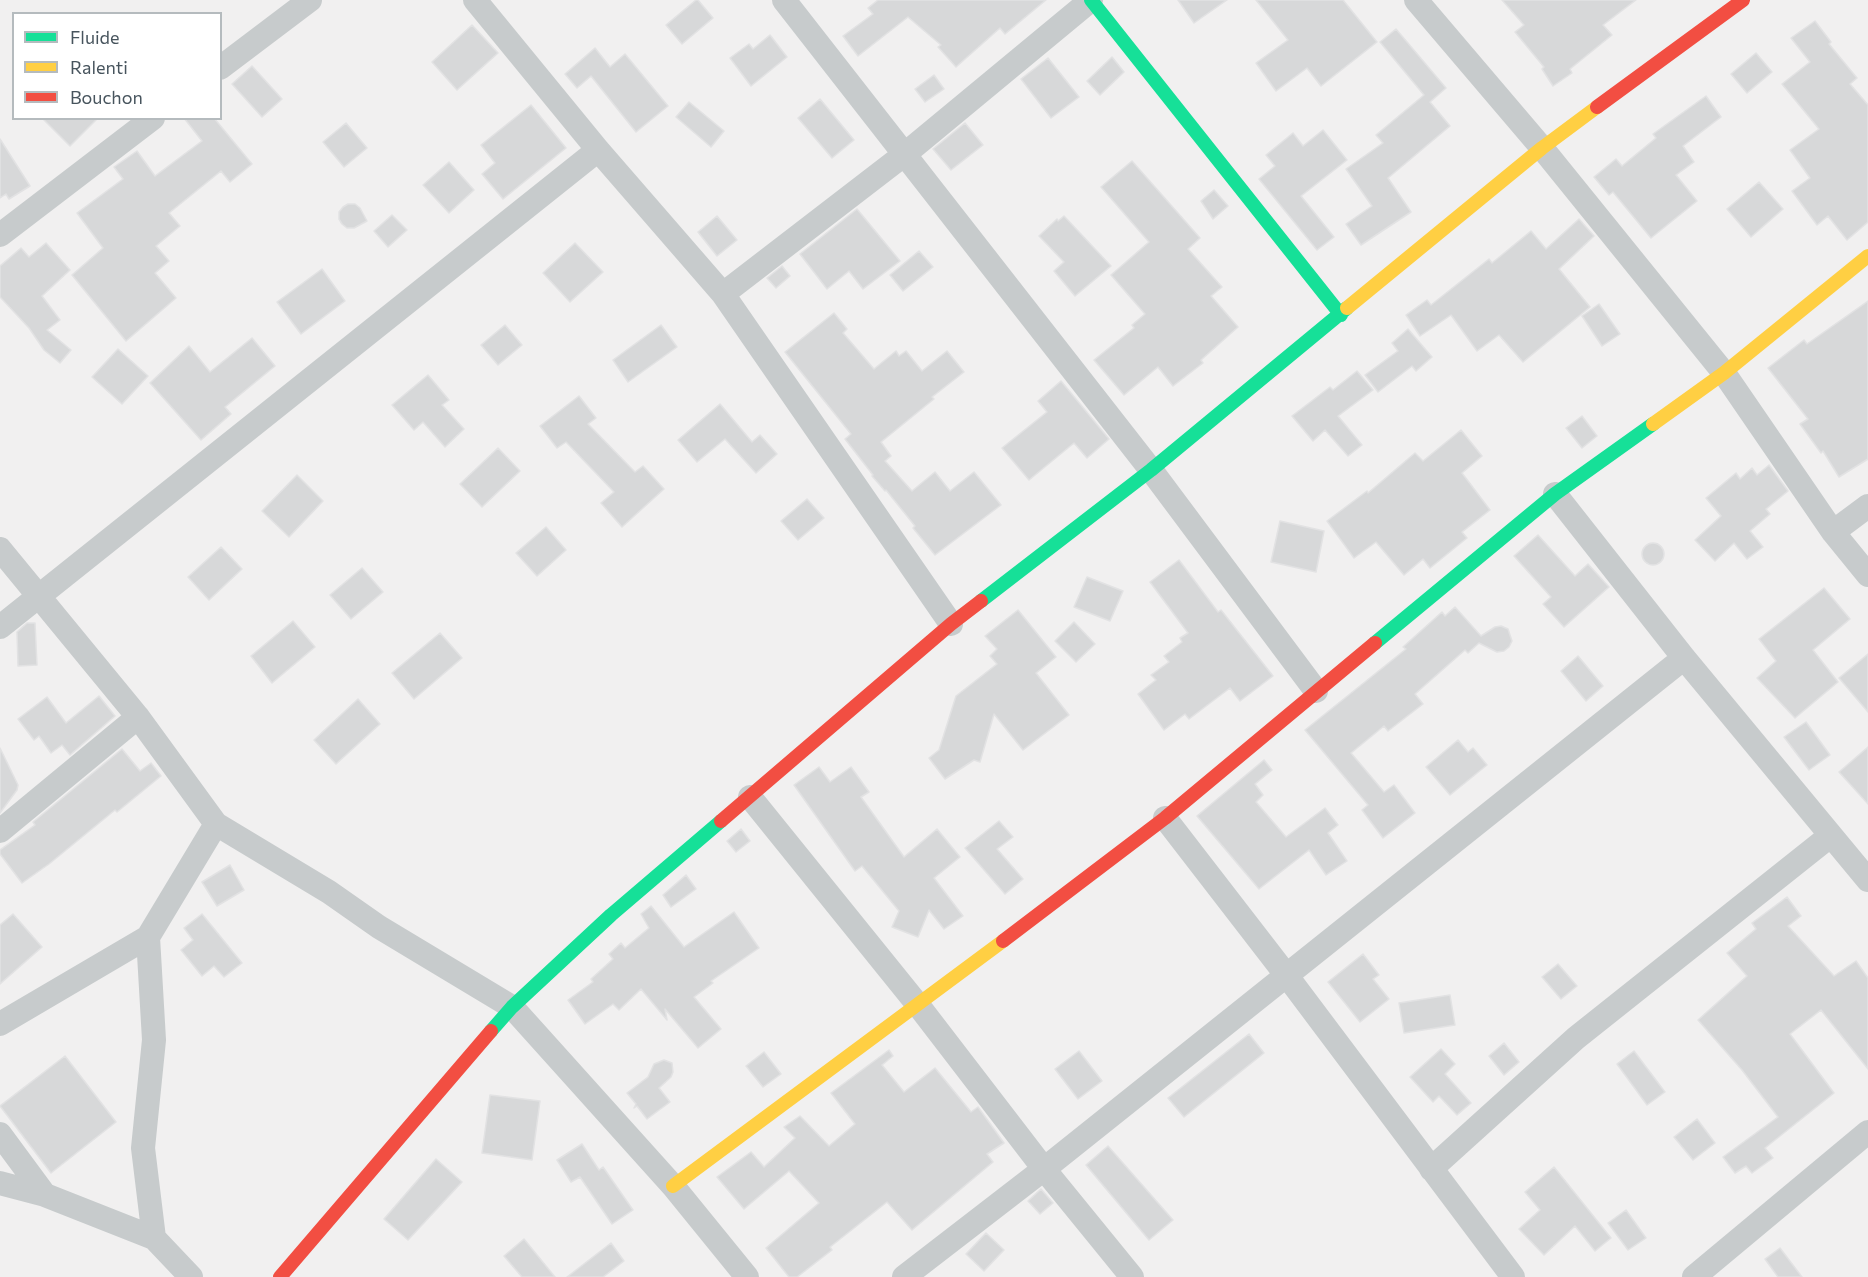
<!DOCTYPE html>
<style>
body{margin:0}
#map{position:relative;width:1868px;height:1277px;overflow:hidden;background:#f1f0f0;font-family:Commissioner,sans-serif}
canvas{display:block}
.legend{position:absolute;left:12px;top:12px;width:210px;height:108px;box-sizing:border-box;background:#fff;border:2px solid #b5bbbe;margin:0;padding:8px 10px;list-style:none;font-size:18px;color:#47545d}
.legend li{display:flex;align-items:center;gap:12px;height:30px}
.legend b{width:30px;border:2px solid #b5bbbe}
</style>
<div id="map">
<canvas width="1868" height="1277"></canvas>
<ul class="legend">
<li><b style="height:8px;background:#16e098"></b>Fluide</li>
<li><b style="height:8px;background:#ffcf43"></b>Ralenti</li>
<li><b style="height:8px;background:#f24e42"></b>Bouchon</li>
</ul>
</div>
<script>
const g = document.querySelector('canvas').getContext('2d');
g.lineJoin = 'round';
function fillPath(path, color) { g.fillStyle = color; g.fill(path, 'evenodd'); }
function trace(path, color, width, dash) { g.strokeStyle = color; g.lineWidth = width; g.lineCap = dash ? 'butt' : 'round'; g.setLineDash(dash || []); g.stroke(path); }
const building = new Path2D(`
 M696,0H698L713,18L682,44L666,25Z
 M878,0H1046L1005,34L1000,28L956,67L938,47L941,45L908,17L858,56L843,36L873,14L868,8Z
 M1178,0H1227L1194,23Z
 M1256,0H1343L1377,42L1321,86L1307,68L1276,91L1256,63L1288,40Z
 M1502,0H1636L1603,25L1612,35L1570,69L1572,73L1553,86L1542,69L1544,67L1515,32L1524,25Z
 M1815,21L1831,42L1829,44L1857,78L1850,84L1868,105V222L1847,240L1828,216L1817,225L1792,191L1810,178L1790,150L1819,129L1782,84L1810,62L1791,38Z
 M472,25L498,53L457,90L432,62Z
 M1396,29L1446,88L1430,102L1450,126L1388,178L1411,212L1361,245L1346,224L1372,206L1346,169L1383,143L1376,135L1424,95L1380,42Z
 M770,35L787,57L751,86L730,58L749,44L753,49Z
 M595,48L610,67L625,54L668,106L636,132L591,76L577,88L565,74Z
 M1756,53L1772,72L1747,93L1731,74Z
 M1112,57L1124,72L1100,95L1087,81Z
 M1048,58L1079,97L1051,118L1021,79Z
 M252,66L282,99L262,117L232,84Z
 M934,75L944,89L925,102L915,89Z
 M1706,96L1721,117L1683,146L1694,162L1676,175L1697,201L1651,238L1613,192L1609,195L1594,177L1616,159L1622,166L1656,138L1653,134Z
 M820,99L854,140L832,158L798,118Z
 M689,102L724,131L711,147L676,117Z
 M531,105L566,148L503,199L482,174L495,163L481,145Z
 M42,118H98L70,146Z
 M184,118H214L252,164L230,182L221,171L169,213L180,226L156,246L169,261L155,273L176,298L126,341L72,275L103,248L77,213L123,179L114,167L137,151L155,176L202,141Z
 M346,123L367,148L344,167L323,142Z
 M965,123L983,145L951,170L933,149Z
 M1323,130L1347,160L1301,196L1334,237L1317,250L1259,179L1275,166L1266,155L1293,133L1303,146Z
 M0,139L30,186L9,199L6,194L0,198Z
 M1132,161L1200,238L1188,249L1222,287L1211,296L1238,327L1201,360L1203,363L1173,386L1158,367L1124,395L1094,360L1134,328L1132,325L1145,314L1111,275L1149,242L1101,187Z
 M449,162L474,190L449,213L423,185Z
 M1759,182L1783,209L1751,237L1727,209Z
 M1214,190L1228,206L1213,219L1201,201Z
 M348,204H355L360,208L367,221L354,228H347L342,224L339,219V212L343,207Z
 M857,209L900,261L863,289L849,271L827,289L800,254Z
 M392,215L407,230L388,247L374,231Z
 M717,216L737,240L717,256L698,232Z
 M1064,216L1111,266L1075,296L1054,271L1064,262L1039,236L1057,219L1058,221Z
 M1579,219L1594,236L1559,269L1590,307L1523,362L1499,335L1477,351L1451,315L1420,336L1406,315L1427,300L1431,305L1489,259L1492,263L1531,231L1546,249Z
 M46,243L70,270L42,296L60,320L47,330L71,350L60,363L44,350L29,328L0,297V266L21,248L29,257Z
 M575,243L603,272L570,302L543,273Z
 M919,251L933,267L903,291L890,275Z
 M782,266L790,276L776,288L767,278Z
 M322,269L345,301L301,334L277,302Z
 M1868,301V459L1839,477L1823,451L1821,453L1800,424L1808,419L1768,368L1804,340L1807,344Z
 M1599,304L1620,334L1602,346L1582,316Z
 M834,313L847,329L843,333L874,369L896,351L899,356L906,351L922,371L947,351L964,372L932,397L934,399L881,442L891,456L885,461L912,491L935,472L950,491L974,472L1001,505L935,555L913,528L915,526L886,490L885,491L872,476L873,475L845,439L851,434L785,352Z
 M505,325L522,345L498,365L481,345Z
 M661,325L677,347L628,382L613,360Z
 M1408,329L1432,357L1416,371L1412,366L1378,392L1365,375L1398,351L1392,343Z
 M252,338L275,366L225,407L231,414L201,440L150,383L189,346L210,372Z
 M118,349L148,376L122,404L92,377Z
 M1357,371L1373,390L1338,416L1362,445L1348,456L1325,430L1313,441L1292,416L1330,387L1333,390Z
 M428,375L449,400L442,405L464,429L445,447L423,422L414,430L392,405Z
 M1061,381L1109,439L1087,458L1074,443L1029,480L1002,448L1047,412L1038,401Z
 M579,396L596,418L588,424L635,472L643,466L664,489L622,527L601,503L614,492L566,442L557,448L540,426Z
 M720,404L752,442L760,435L777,454L756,473L725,439L697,462L678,440Z
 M1582,416L1597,436L1582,448L1566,428Z
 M1461,430L1482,456L1462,473L1490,510L1462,532L1467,538L1430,568L1423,559L1404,575L1376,542L1354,558L1327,521L1367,491L1368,493L1415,453L1423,461Z
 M498,448L520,471L482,507L460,484Z
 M1769,465L1788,491L1766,509L1770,514L1750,531L1763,547L1747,559L1734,543L1715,561L1695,540L1721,516L1706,498L1736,473L1740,479L1752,468L1757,475Z
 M297,475L323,501L289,537L262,511Z
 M807,499L824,518L798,540L781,521Z
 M1280,521L1324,531L1316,572L1271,562Z
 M546,527L566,550L537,576L516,553Z
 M1538,535L1575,576L1588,564L1609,587L1564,627L1543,604L1551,597L1514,556Z
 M1642 554a11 11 0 1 1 22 0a11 11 0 1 1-22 0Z
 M221,547L242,569L209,600L188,577Z
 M1179,560L1218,612L1221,610L1273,676L1240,701L1230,688L1189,719L1185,714L1164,730L1138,694L1156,680L1151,675L1169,662L1164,656L1182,642L1180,638L1188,633L1150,582Z
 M362,568L383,592L351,619L330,595Z
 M1087,577L1123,591L1110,621L1074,607Z
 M1824,588L1850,619L1813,650L1838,682L1795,718L1757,678L1776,661L1759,639Z
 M1455,607L1481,636L1495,627L1501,626L1508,629L1512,641L1509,647L1504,651L1497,652L1479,643L1468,653L1465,650L1415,694L1423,704L1388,731L1384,726L1351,753L1384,792L1394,785L1415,813L1383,838L1362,810L1368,805L1305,730L1406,649L1403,647L1442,612L1445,616Z
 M1018,610L1056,657L1036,673L1069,715L1023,750L994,714L980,762L974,760L945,779L929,758L939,750L956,696L997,664L990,656L997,649L985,636Z
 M293,621L315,647L272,683L251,656Z
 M1074,622L1095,644L1076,662L1055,641Z
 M27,623H35L37,665L18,666L17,632Z
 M440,633L462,658L414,699L392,673Z
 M1868,654V712L1839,678Z
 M1578,656L1603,686L1586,701L1561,671Z
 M99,696L115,716L70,755L62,745L51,753L39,736L34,740L18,719L47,697L66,723Z
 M358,699L380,724L336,764L314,740Z
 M1806,722L1830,755L1809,770L1784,737Z
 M1458,740L1468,752L1473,748L1487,765L1450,795L1426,767Z
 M1868,747V804L1839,772Z
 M0,748L18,785L17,790L0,813Z
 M122,749L140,771L151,763L161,776L117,812L115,810L49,864L22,883L0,854V850L35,825L33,822Z
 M1264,760L1272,770L1255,784L1263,795L1256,802L1286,837L1325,808L1338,825L1328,833L1347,861L1326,875L1309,850L1259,889L1197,816Z
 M819,767L830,782L851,767L869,792L861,797L904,857L937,829L960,857L934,878L963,916L944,929L929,910L918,937L892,927L899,911L862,866L855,871L794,785Z
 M999,821L1013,837L997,849L1023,879L1005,894L965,848Z
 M741,829L750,841L736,852L727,841Z
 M230,865L244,890L217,906L202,882Z
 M686,875L696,889L671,907L663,895Z
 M1787,897L1801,916L1788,926L1834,976L1856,961L1868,978V1069L1821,1010L1790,1034L1834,1093L1765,1148L1773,1158L1752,1173L1746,1166L1735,1173L1723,1157L1778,1117L1742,1070L1698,1020L1747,976L1727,953L1756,929L1752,923Z
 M651,906L684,947L734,912L759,948L711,981L713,983L694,997L721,1029L698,1048L665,1009L667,1020L641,989L619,1010L613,1004L585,1024L568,1000L593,982L591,979L613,959L609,954L621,943L625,948L649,928L641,914Z
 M13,914L42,947L0,984V925Z
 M202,914L242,963L224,977L214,966L202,976L181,950L193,940L184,928Z
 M1363,954L1379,975L1373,979L1389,999L1360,1022L1328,982Z
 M1558,964L1577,986L1561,999L1542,977Z
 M1450,995L1455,1025L1404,1033L1399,1003Z
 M1249,1034L1264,1053L1184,1117L1168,1098Z
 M1504,1043L1519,1062L1504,1075L1489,1056Z
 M1441,1049L1455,1064L1445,1074L1471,1103L1457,1115L1439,1096L1433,1102L1410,1077Z
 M889,1050L893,1056L882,1065L904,1092L935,1068L971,1112L978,1107L1004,1143L987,1154L993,1162L912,1230L887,1202L830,1247L832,1250L797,1277H789L766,1248L819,1203L789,1171L744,1209L717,1177L751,1152L764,1167L795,1138L784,1127L800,1116L829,1146L855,1124L831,1093Z
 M1079,1051L1102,1081L1078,1099L1055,1069Z
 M1634,1051L1665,1092L1647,1105L1617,1064Z
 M764,1052L781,1074L763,1087L746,1066Z
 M65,1056L116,1122L51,1173L0,1106Z
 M664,1060L672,1063L673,1072L671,1077L659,1088L670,1102L647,1119L637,1106L634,1108L636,1104L627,1093L648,1077L654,1064Z
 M490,1095L540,1101L532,1160L482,1153Z
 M1697,1119L1715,1143L1693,1160L1674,1137Z
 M582,1144L599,1170L603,1167L633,1210L612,1224L580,1177L571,1182L557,1160Z
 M1108,1146L1173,1220L1149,1240L1086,1165Z
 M436,1159L462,1182L408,1240L384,1219Z
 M1554,1167L1611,1238L1595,1251L1575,1226L1544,1255L1519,1229L1540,1210L1525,1192Z
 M1041,1189L1053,1203L1040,1214L1028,1201Z
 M1626,1210L1646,1238L1628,1250L1608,1223Z
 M986,1233L1004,1250L984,1271L966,1254Z
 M524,1239L555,1277H522L504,1256Z
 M611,1243L624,1261L603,1277H567Z
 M1780,1248L1802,1277H1778L1765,1259Z`);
const street = new Path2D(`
 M475,0L598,150L723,294L951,624
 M784,0L1151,470L1316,691
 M1416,0L1542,148L1724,373L1833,532L1868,575
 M220,68L310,0
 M0,235L153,118
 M723,294L905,154L1091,0
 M1555,494L1684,658L1868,880
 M1833,532L1868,506
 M0,549L138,717L216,824L329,892L379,927L512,1007L673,1186L747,1277
 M0,627L598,150
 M750,797L918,1005L1044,1169L1132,1277
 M1165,818L1287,976L1513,1277
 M0,831L138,717
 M148,937L154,1040L143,1148L154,1238
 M0,1024L148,937L216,824
 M0,1134L45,1195
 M1431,1169L1576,1038L1830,836
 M0,1183L45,1195L154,1238L191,1277
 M904,1277L1044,1169L1684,658
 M1694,1277L1868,1132`);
const fast = new Path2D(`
 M1091,0L1341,315
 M981,601L1151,470L1347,308
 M1375,643L1555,494L1653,424
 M491,1031L512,1007L611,915L721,821`);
const slow = new Path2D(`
 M1347,308L1542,148L1597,107
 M1653,424L1724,373L1868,256
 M673,1186L1003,941`);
const jam = new Path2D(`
 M1597,107L1743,0
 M721,821L951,624L981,601
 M1003,941L1165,818L1375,643
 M280,1277L491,1031`);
fillPath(building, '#d7d8d9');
trace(building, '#e2e2e3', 1.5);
trace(street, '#c7cbcc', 24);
trace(fast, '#16e098', 14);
trace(slow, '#ffcf43', 14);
trace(jam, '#f24e42', 14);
</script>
